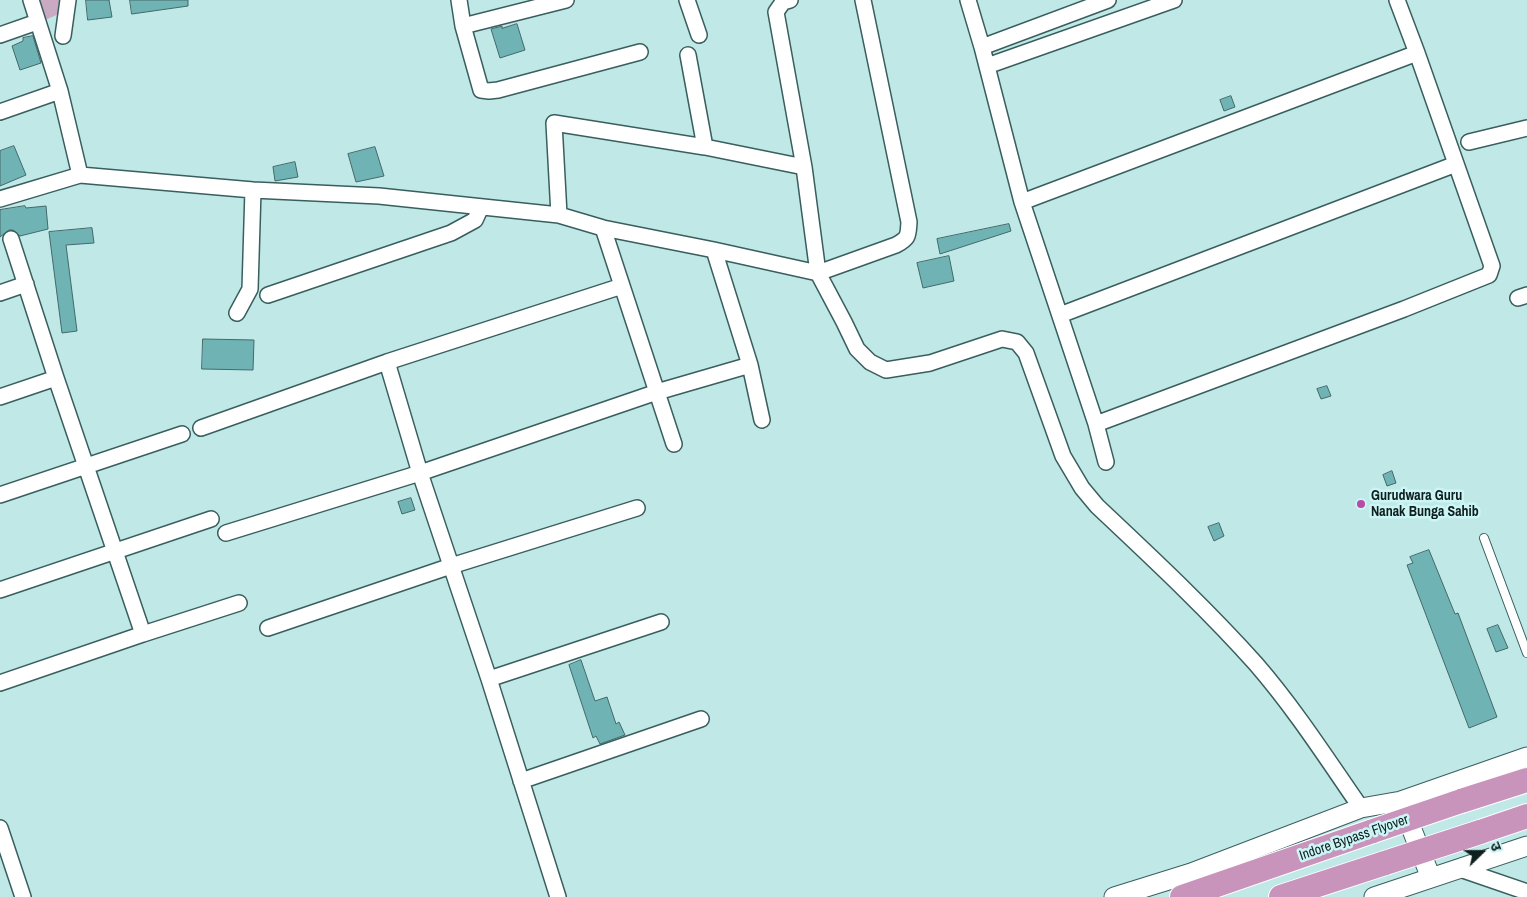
<!DOCTYPE html>
<meta charset="utf-8">
<style>
body{margin:0}
#map{position:relative;width:1527px;height:897px;overflow:hidden;background:#bfe8e7;font-family:"Archivo Narrow","Noto Sans Devanagari",sans-serif}
canvas{display:block}
.north{position:absolute;left:1457px;top:827px;width:50px;height:50px;-webkit-text-stroke:4px #ccf5f5;paint-order:stroke;rotate:68deg;font-size:14px;font-weight:700;line-height:20px;text-align:center;color:#0f1e1e}
.north::after{content:'';display:block;margin:auto;width:18px;height:22px;background:#0f1e1e;clip-path:polygon(50% 0,100% 100%,50% 72%,0 100%)}
</style>
<div id="map">
<canvas width="1527" height="897"></canvas>
<div class="north">उ</div>
</div>
<script>
const g = document.querySelector('canvas').getContext('2d');
g.lineJoin = 'round';
function fillPath(path, color) { g.fillStyle = color; g.fill(path, 'evenodd'); }
function trace(path, color, width, dash) { g.strokeStyle = color; g.lineWidth = width; g.lineCap = dash ? 'butt' : 'round'; g.setLineDash(dash || []); g.stroke(path); }
function label(font, color, halo, rows, align = 'center') {
  g.font = font + ' "Archivo Narrow",sans-serif'; g.lineWidth = 5; g.setLineDash([]); g.textBaseline = 'middle'; g.strokeStyle = halo; g.fillStyle = color; for (const [text, x, y, turn = 0] of rows) {
    g.save(); g.translate(x, y); g.rotate((+turn || 0) * Math.PI / 180); g.textAlign = isNaN(turn) ? turn : align; if (halo) g.strokeText(text, 0, 0); g.fillText(text, 0, 0); g.restore();
  }
}
const green = new Path2D(`
 M36,0H61V13L45,20Z`);
const building = new Path2D(`
 M86,0H109L112,17L88,20Z
 M130,0H188V6L132,14Z
 M517,24L525,50L500,58L491,29L502,26V28Z
 M33,36L41,63L20,70L12,46L23,41V38Z
 M1231,96L1235,107L1224,111L1220,100Z
 M14,146L26,175L0,186V151Z
 M375,147L384,176L356,182L348,154Z
 M295,162L298,177L275,181L273,167Z
 M25,206L26,208L46,206L48,229L20,236L13,230H9L0,237V210Z
 M1009,224L1011,231L940,254L937,239Z
 M92,228L94,243L66,245L77,331L62,333L49,232Z
 M949,256L954,281L923,288L917,263Z
 M203,339L254,340L253,370L202,369Z
 M1327,386L1331,396L1321,399L1317,389Z
 M1392,471L1396,483L1387,486L1383,475Z
 M411,498L415,510L402,514L398,502Z
 M1219,523L1224,536L1214,541L1208,527Z
 M1429,550L1455,614L1458,613L1497,717L1469,728L1407,565L1413,563L1410,557Z
 M1498,625L1508,648L1496,652L1487,629Z
 M581,660L595,701L607,697L616,724L619,722L625,735L600,744L596,736L593,738L569,665Z`);
const service = new Path2D(`
 M1484,538L1527,653`);
const minor = new Path2D(`
 M31,0L60,91L80,175
 M459,0L463,26L481,90L489,91L498,90L640,52
 M687,0L699,35
 M790,0L783,2L776,12L804,167L818,273L896,245C909,238 908,236 909,222L863,0
 M968,0L982,47L1022,202L1096,424L1106,462
 M463,26L566,0
 M0,35L37,22
 M63,36L68,0
 M982,47L1108,0
 M688,55L705,147
 M987,66L1174,0
 M0,112L60,91
 M1469,142L1527,128
 M0,199L80,175L253,190L379,196L559,215L603,228L714,250L818,273L844,322L857,349L870,362L886,370L930,363L1002,339L1017,342L1026,353L1063,456L1082,488L1097,506C1151,557 1206,608 1256,664C1295,709 1327,759 1361,808
 M1022,202L1417,53
 M559,215L554,123L705,147L804,167
 M603,228L674,444
 M714,250L750,365L762,420
 M0,293L26,284
 M268,295L451,233L475,220L481,207
 M1518,298L1527,295
 M237,313L250,289L253,190
 M1060,315L1456,164
 M387,362L420,473L489,679L558,897
 M0,397L56,378
 M1096,424L1404,309L1489,275L1492,266L1417,53L1397,0
 M201,428L387,362L622,286
 M0,495L182,434
 M226,533L420,473L657,392L750,365
 M0,590L211,519
 M268,628L451,566L637,508
 M143,634L239,603
 M489,679L661,622
 M0,683L143,634L56,378L11,239
 M521,781L701,719
 M0,828L23,897
 M1457,868L1527,892`);
const tertiary = new Path2D(`
 M1403,807L1431,878
 M1114,897L1191,873L1361,808L1401,801L1527,757
 M1374,897L1527,846`);
const trunk = new Path2D(`
 M1461,801L1527,780
 M1480,832L1527,816
 M1182,897L1373,831
 M1281,897L1385,863`);
const trunkBridge = new Path2D(`
 M1373,831L1461,801
 M1385,863L1480,832`);
const markers = [
 [1361,504,5,"#ba49a5"]
];
const poiNames = [
 ["Gurudwara Guru",1371,496],
 ["Nanak Bunga Sahib",1371,512]
];
const streetNames = [
 ["Indore Bypass Flyover",1354,838,-19]
];
fillPath(green, '#caaac2');
fillPath(building, '#6fb3b4');
trace(building, '#446969', 1);
trace(service, '#395e5e', 10);
trace(minor, '#395e5e', 18);
trace(tertiary, '#395e5e', 21);
trace(trunk, '#fff', 26);
trace(service, '#fff', 8);
trace(minor, '#fff', 15);
trace(tertiary, '#fff', 19);
trace(trunk, '#c894bc', 24);
trace(trunkBridge, '#fff', 26, []);
trace(trunkBridge, '#c894bc', 24);
for (const [x, y, r, color] of markers) { const dot = new Path2D(); dot.arc(x, y, r, 0, 2 * Math.PI); g.fillStyle = color; g.fill(dot); trace(dot, '#ccf5f5', 2); }
label('bold 14px', '#0f1e1e', '#ccf5f5', poiNames, 'left');
label('14px', '#0f1e1e', '#ccf5f5', streetNames);
</script>
